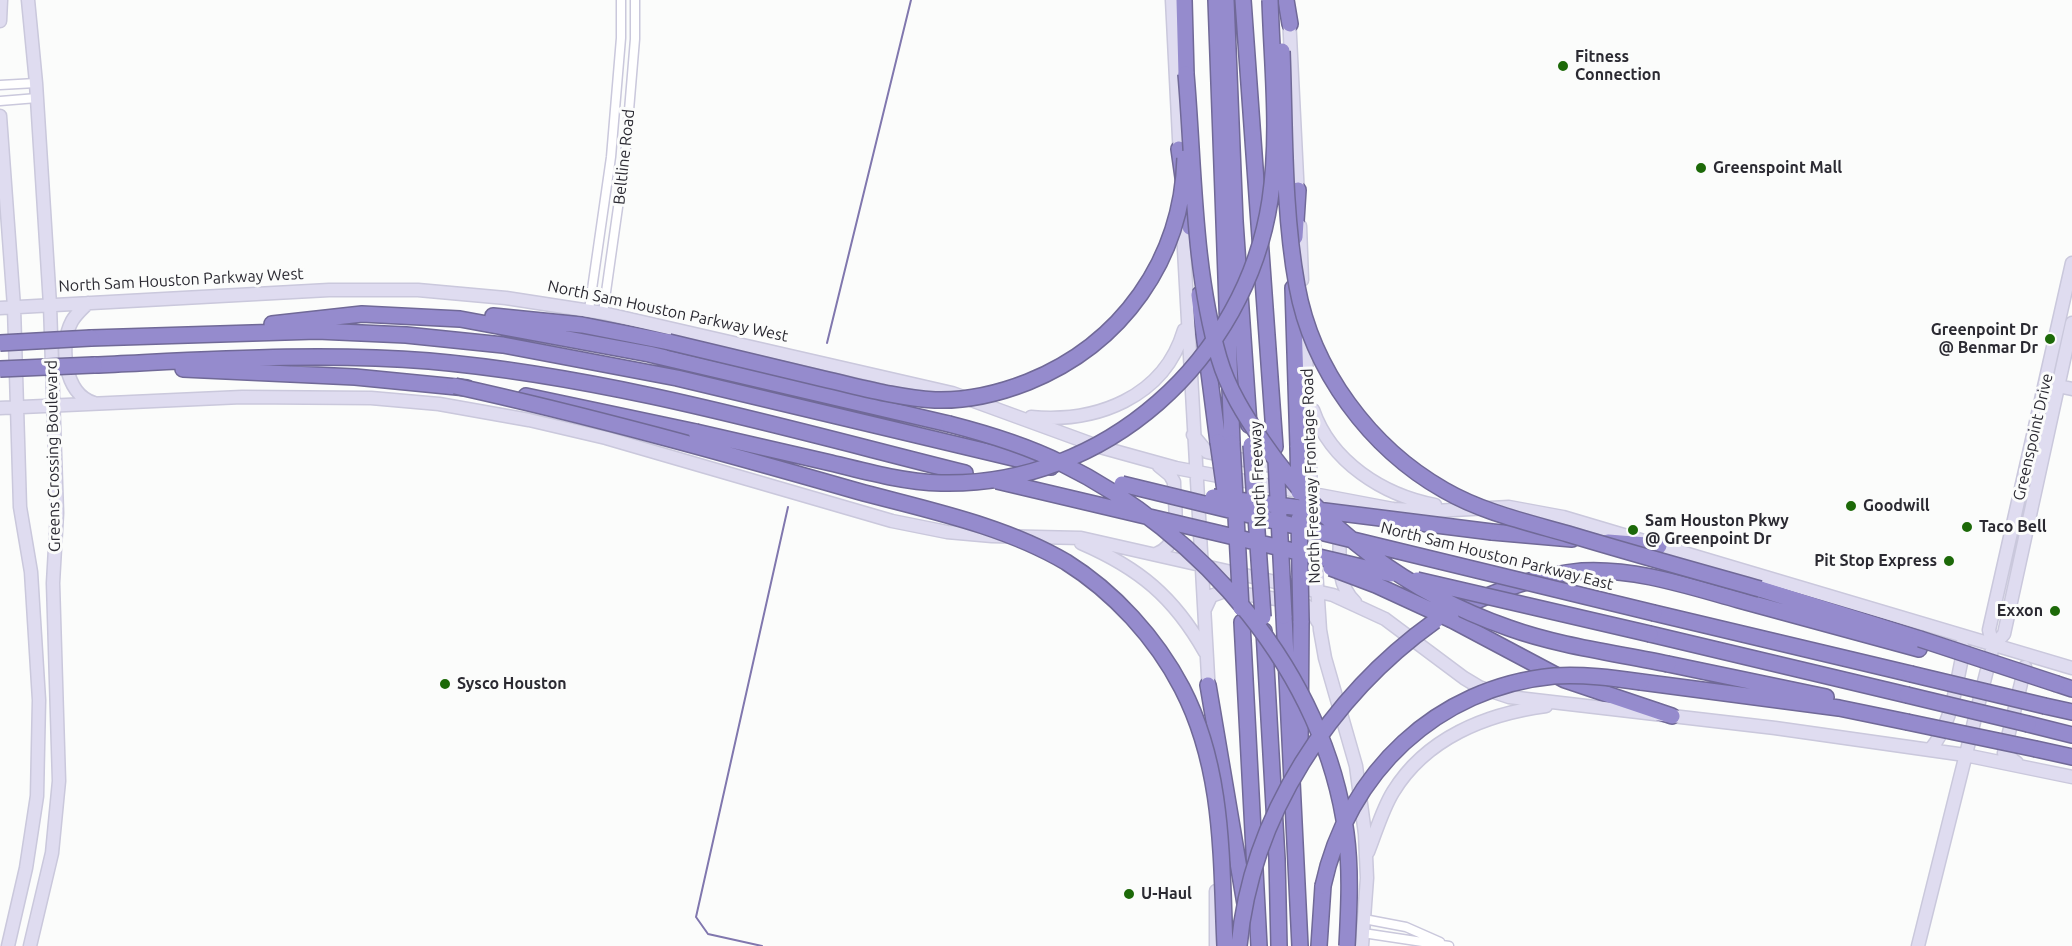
<!DOCTYPE html>
<style>
body{margin:0}
canvas{display:block;background:#fbfcfb}
</style>
<canvas width="2072" height="946"></canvas>
<script>
const g = document.querySelector('canvas').getContext('2d');
g.lineJoin = 'round';
function trace(path, color, width, dash) { g.strokeStyle = color; g.lineWidth = width; g.lineCap = dash ? 'butt' : 'round'; g.setLineDash(dash || []); g.stroke(path); }
function label(font, color, halo, rows, align = 'center') {
  g.font = font + ' Ubuntu,sans-serif'; g.lineWidth = 6; g.setLineDash([]); g.textBaseline = 'middle'; g.strokeStyle = halo; g.fillStyle = color; for (const [text, x, y, turn = 0] of rows) {
    g.save(); g.translate(x, y); g.rotate((+turn || 0) * Math.PI / 180); g.textAlign = isNaN(turn) ? turn : align; if (halo) g.strokeText(text, 0, 0); g.fillText(text, 0, 0); g.restore();
  }
}
const stream = new Path2D(`
 M827,343L911,0
 M762,946L708,934L696,917L788,507`);
const street = new Path2D(`
 M0,85L36,83
 M0,101L37,98
 M589,310L611,157L621,38V0
 M603,313L625,158L635,39V0
 M1364,919L1406,927L1440,942
 M1363,933L1449,946`);
const secondary = new Path2D(`
 M28,0L36,83L50,305L57,513L53,583L59,781L52,853L30,946
 M1172,0L1180,158
 M1289,16L1298,197
 M0,21L1,0
 M0,116L14,307L20,507L31,572L39,700L37,796L26,868L8,946
 M1182,214L1209,694
 M1300,226L1302,280
 M88,303C83,308 76,314 72,321C59,345 64,394 94,403
 M0,308L329,290H418L506,298L603,313L952,393L1100,447L1176,468L1393,509L1434,511L1509,507L1563,517L2072,668
 M1305,325L1311,494L1320,630L1325,658L1356,766L1365,834L1367,878L1362,946
 M2053,385L2072,389
 M0,408L242,397L371,398L439,404L529,420L606,438L892,521L947,532L992,536L1081,538L1333,595L1385,619L1464,678L1479,687L1509,697L1775,728L1965,755L2072,777
 M1313,410C1331,462 1383,495 1435,505
 M1031,417C1096,423 1164,398 1184,330
 M1193,435L1207,452L1285,469
 M1340,529C1340,554 1335,584 1355,602
 M1081,543C1139,568 1174,597 1205,652
 M1156,554C1184,544 1174,507 1174,482L1170,475L1159,466
 M1205,609L1211,596L1225,591L1302,603L1310,608L1318,622
 M1993,646L1989,630L2072,263
 M1930,750C1953,723 1956,682 1964,649L1961,645
 M2017,763L2004,753L2025,667
 M1368,852C1376,832 1382,810 1393,792C1426,738 1486,714 1546,706
 M1216,946V891
 M1918,946L1993,646L2004,634L2072,323`);
const highway = new Path2D(`
 M1184,0L1186,74
 M1216,0L1232,443
 M1226,0L1235,221L1249,425
 M1243,0L1275,447
 M1286,0L1290,24
 M1179,149L1190,227
 M1295,237L1298,190
 M1293,288L1298,447
 M1199,295L1218,442
 M493,316L582,325L669,342
 M272,324L362,314L460,319L649,354L949,424
 M91,338L317,331L406,335L503,345L677,378L1051,467
 M94,365C205,360 317,352 429,361C611,377 788,429 965,473
 M183,369L355,377L467,388
 M526,396L696,432
 M1492,532L1572,539
 M1608,542L1659,546
 M1760,589L1920,639
 M1453,612C1492,592 1538,575 1582,571C1635,568 1688,586 1739,600C1799,616 1859,633 1919,649
 M1654,613L1911,674
 M1284,616L1300,946
 M1452,620L1565,680L1672,716
 M1242,622L1259,946
 M1264,631L1277,859L1279,946
 M1650,634L1907,695
 M1668,664L1826,697
 M1641,682L1839,708L1907,722
 M2057,684L2072,689
 M1208,685L1245,904
 M2045,706L2072,712
 M2028,724L2072,735
 M2036,749L2072,757
 M1300,750L1301,621
 M1319,946L1323,886`);
const highwayBridge = new Path2D(`
 M1282,51C1285,129 1283,209 1297,286C1312,370 1370,448 1444,490C1482,512 1526,522 1568,534C1631,553 1696,571 1760,589
 M1186,74C1194,167 1193,269 1219,358C1228,389 1245,416 1263,442C1323,530 1409,593 1509,628C1559,646 1615,653 1668,664
 M669,342C722,355 775,367 828,380C863,388 899,398 935,400C966,401 1000,393 1028,382C1122,344 1182,260 1185,158
 M0,343L91,338
 M0,369L94,365
 M455,386C591,416 724,453 857,491C927,510 1003,525 1066,562C1114,592 1156,638 1182,688C1224,769 1221,857 1225,946
 M949,424C988,434 1025,445 1061,463C1202,532 1325,673 1346,833C1351,870 1349,908 1347,946
 M696,432C741,442 786,453 831,463C867,472 904,482 941,483C1105,487 1246,359 1270,200C1280,134 1272,66 1270,0
 M1218,442L1226,498
 M1232,443L1241,608
 M1251,445L1263,617
 M1298,447L1299,492
 M1276,460L1284,616
 M997,481L1391,574
 M1122,484L1654,613
 M1213,497L1492,532
 M1299,519L1301,621
 M1331,568L1376,585L1452,620
 M1417,580L1650,634
 M1920,639L2057,684
 M1911,674L2045,706
 M1907,695L2028,724
 M1907,722L2036,749
 M1323,886C1347,773 1437,687 1554,676C1583,674 1613,678 1641,682
 M1239,946C1251,816 1330,696 1435,621`);
const markers = [
 [1563,66,6,"#1c6908"],
 [1701,168,6,"#1c6908"],
 [2050,339,6,"#1c6908"],
 [1851,506,6,"#1c6908"],
 [1967,527,6,"#1c6908"],
 [1633,530,6,"#1c6908"],
 [1949,561,6,"#1c6908"],
 [2055,611,6,"#1c6908"],
 [445,684,6,"#1c6908"],
 [1129,894,6,"#1c6908"]
];
const poiNames = [
 ["Fitness",1575,57],
 ["Connection",1575,75],
 ["Greenspoint Mall",1713,168],
 ["Greenpoint Dr",2038,330,"right"],
 ["@ Benmar Dr",2038,348,"right"],
 ["Goodwill",1863,506],
 ["Sam Houston Pkwy",1645,521],
 ["@ Greenpoint Dr",1645,539],
 ["Taco Bell",1979,527],
 ["Pit Stop Express",1937,561,"right"],
 ["Exxon",2043,611,"right"],
 ["Sysco Houston",457,684],
 ["U-Haul",1141,894]
];
const streetNames = [
 ["Beltline Road",624,157,-84],
 ["North Sam Houston Parkway West",181,280,-3],
 ["North Sam Houston Parkway West",668,311,12],
 ["Greenspoint Drive",2033,437,-77],
 ["Greens Crossing Boulevard",53,456,-91],
 ["North Freeway",1258,474,-93],
 ["North Freeway Frontage Road",1311,476,-92],
 ["North Sam Houston Parkway East",1497,556,14]
];
trace(stream, '#8077ae', 2);
trace(street, '#cac8dc', 11);
trace(secondary, '#cac8dc', 15);
trace(highway, '#706997', 18);
trace(street, '#fff', 8);
trace(secondary, '#dfdcf0', 12);
trace(highway, '#958bcd', 15);
trace(highwayBridge, '#706997', 18, []);
trace(highwayBridge, '#958bcd', 15);
for (const [x, y, r, color] of markers) { const dot = new Path2D(); dot.arc(x, y, r, 0, 2 * Math.PI); g.fillStyle = color; g.fill(dot); trace(dot, '#fbfcfb', 2); }
label('bold 16px', '#2b2a32', '#fbfcfb', poiNames, 'left');
label('16px', '#2b2a32', '#fbfcfb', streetNames);
</script>
